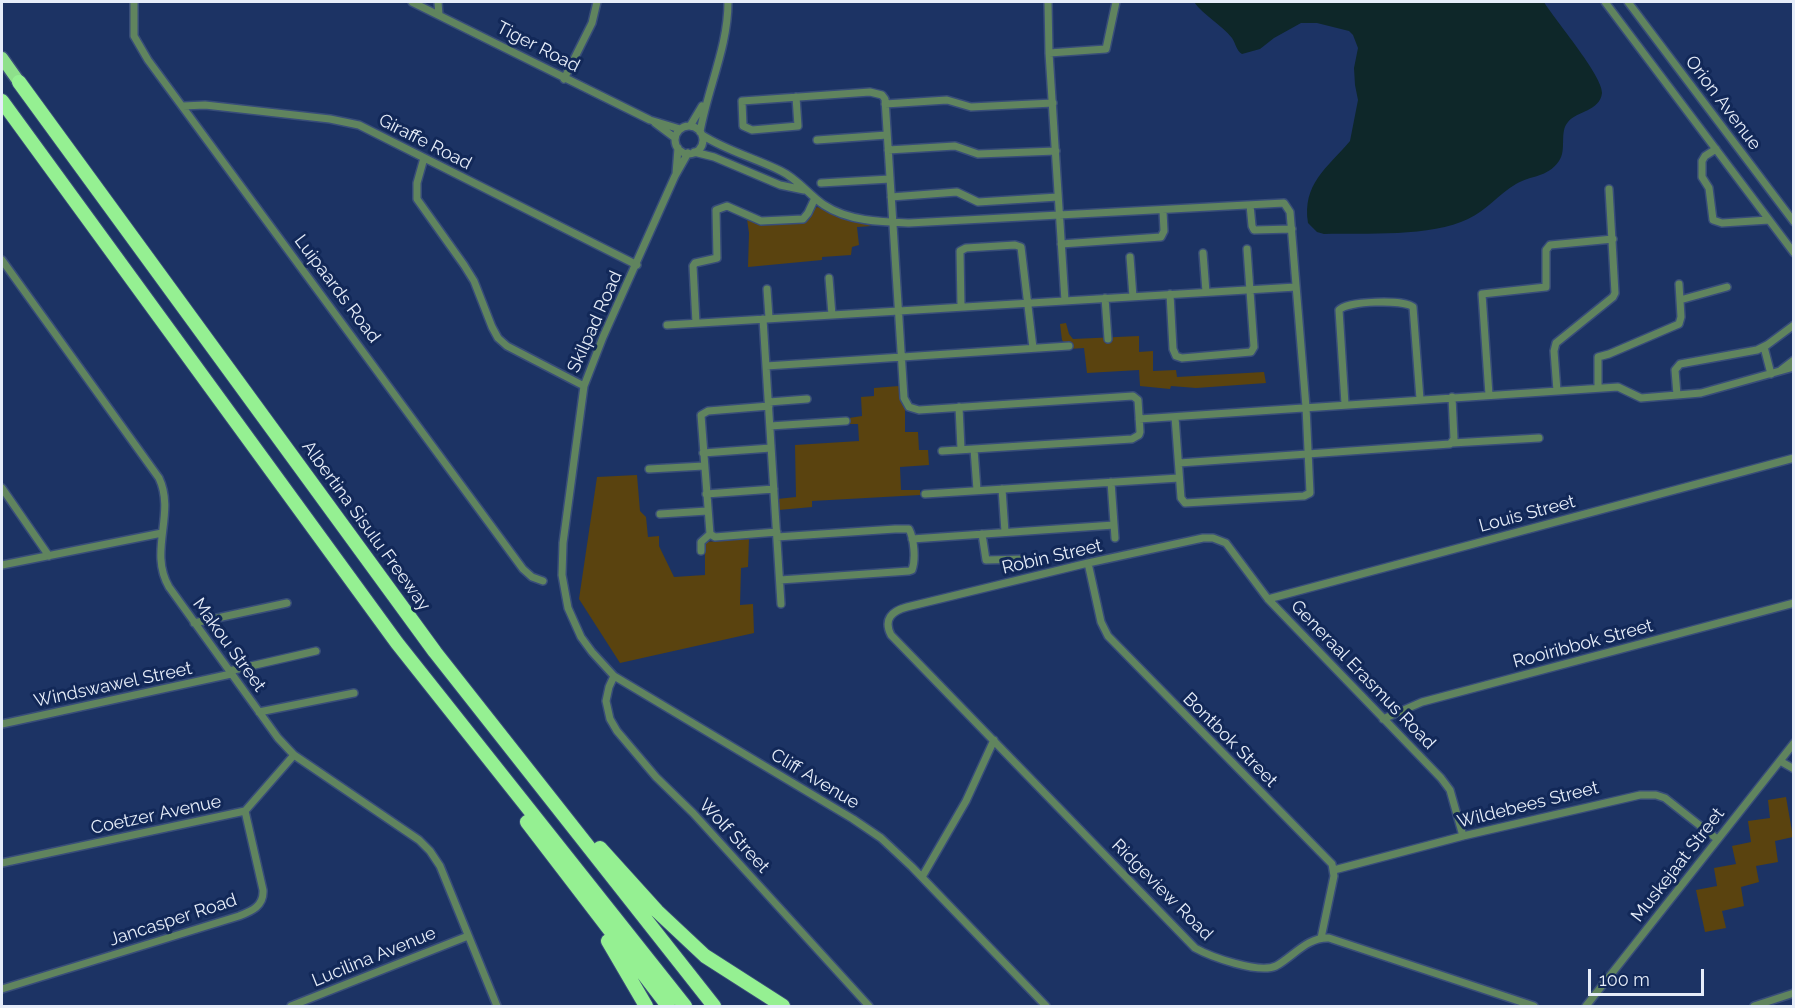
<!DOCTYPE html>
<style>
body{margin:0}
#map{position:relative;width:1795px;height:1008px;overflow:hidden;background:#1c3364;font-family:Raleway,sans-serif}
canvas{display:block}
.frame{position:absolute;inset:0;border:3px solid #e6edf9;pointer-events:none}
.scale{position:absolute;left:1588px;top:969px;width:116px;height:27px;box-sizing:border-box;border:3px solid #e6edf9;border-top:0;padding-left:8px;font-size:18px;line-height:21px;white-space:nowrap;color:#e6edf9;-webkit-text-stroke:4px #122858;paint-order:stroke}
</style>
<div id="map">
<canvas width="1795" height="1008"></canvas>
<div class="frame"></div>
<div class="scale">100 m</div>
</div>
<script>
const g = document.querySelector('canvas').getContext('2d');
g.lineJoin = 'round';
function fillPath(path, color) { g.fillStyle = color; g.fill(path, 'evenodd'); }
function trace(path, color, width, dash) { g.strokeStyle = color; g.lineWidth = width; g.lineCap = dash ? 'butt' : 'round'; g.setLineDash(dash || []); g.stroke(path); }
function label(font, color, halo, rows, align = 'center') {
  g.font = font + ' Raleway,sans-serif'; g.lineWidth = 6; g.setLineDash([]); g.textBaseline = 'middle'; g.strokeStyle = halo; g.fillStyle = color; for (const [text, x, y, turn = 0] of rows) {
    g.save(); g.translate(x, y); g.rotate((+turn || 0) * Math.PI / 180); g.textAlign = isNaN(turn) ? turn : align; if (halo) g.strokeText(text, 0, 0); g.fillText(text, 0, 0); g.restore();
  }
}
const green = new Path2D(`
 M817,207C824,208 831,214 839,217C850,221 861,223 872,226L857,227L859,245L852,247L851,255L822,257V260L748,267L749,233L747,219L761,225L803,222L811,216L813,210Z
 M1066,323L1069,334L1073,339L1139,336V352L1153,351V371L1176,370L1177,377L1264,372L1266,383L1196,388L1171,386L1170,389L1140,386L1139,370L1087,373L1084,348L1069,349L1062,340L1060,324Z
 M899,386L901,400L905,408V432H918L919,450H928L929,465L900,467L901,490H920V495L812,501V507L779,510L777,499L796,497L795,445L859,441L858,424H850L849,418L862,416L861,397L874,396V388Z
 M637,475L640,511L646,517L648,537L659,536V546L674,577L705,575V542L749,539L748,567L741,568L740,605L753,604L754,633L620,663L579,599L597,477Z
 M1786,797L1793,837L1775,841L1778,862L1756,866L1759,882L1741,887L1744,906L1722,911L1726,928L1705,932L1696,890L1717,886L1714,868L1736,864L1732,846L1751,842L1748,821L1770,818L1768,800Z`);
const water = new Path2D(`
 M1194,2H1544C1554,19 1603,76 1602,93C1600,111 1577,111 1568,122C1559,132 1567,150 1559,161C1547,178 1531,175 1516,184C1499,194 1486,211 1468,219C1432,237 1364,233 1324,234L1317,232L1308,223C1302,184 1327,168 1350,141L1358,100L1355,85L1354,68L1358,48L1353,35L1349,31L1317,23H1301L1274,38L1260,49L1242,54C1236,50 1236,44 1232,38C1221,24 1204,16 1194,2Z`);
const minor = new Path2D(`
 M134,2V36L148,60L523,569L532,577L543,581
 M412,2L650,120L680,129
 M438,2L439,15
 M1048,2L1049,53L1065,301
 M1605,2L1794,253
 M1628,2L1794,222
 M1049,53L1106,49L1116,2
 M564,79L592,23L597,2
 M796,97L798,126L752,130L743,126L742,101L870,92L882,95L885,99L904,398L909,407L919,410L1133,396L1138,400L1140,432L1139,435L1132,439L942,451
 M885,104L947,100L971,107L1053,103
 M183,106L205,105L330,119L359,125L637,265
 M655,123L675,138
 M690,126L702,106
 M675 140a14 14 0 1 1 28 0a14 14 0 1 1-28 0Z
 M700,132C708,87 728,47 728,2
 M702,135C727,151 755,158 781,171C798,179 809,195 824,205C848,221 881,222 909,223L1284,203L1290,212L1306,407L1310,493L1304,496L1185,503L1181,498L1175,417
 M817,140L887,135
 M1716,149L1705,156L1702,161V177L1709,188L1713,220L1722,223L1769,220
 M888,150L955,146L978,154L1056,151
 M694,152L714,157L780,185L804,190
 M688,153L675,176L603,337L584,386L563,543L562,575L568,608L581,637L592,652L614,676L853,819L881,838L912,867L1046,1006
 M424,158L417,183V199L464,265L474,281L492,327L498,338L507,346L584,386
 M676,174L678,148
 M821,183L890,179
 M891,197L957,192L978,202L1058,197
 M1250,205L1252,226L1254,230L1292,229
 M1061,244L1161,237L1164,231L1163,211
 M1203,253L1206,292
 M1130,257L1133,297
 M2,260L159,478C176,514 148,551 169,587L278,738L294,755L419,840L430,851L440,866L497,1006
 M829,278L832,315
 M767,289L769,318
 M1170,294L1173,349L1176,356L1182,358L1251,352L1254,347L1247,249
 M1105,298L1108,339
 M1680,300L1727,287
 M961,307L960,251L966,248L1015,245L1021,247L1033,348
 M763,319L781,604
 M696,323L693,266L695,263L717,258L716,210L727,206L761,221L803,219L808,213L815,198
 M667,325L1296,287
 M1764,347L1771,374
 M766,366L1069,346
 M1781,370L1794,360
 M1598,388V357L1609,354L1679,324L1681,317L1679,284
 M1557,391L1554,351L1556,343L1613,297L1615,293L1609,189
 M1489,395L1482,294L1546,287V250L1550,245L1613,239
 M1677,395L1675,370L1680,364L1757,350L1767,345L1794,325
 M769,402L807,399
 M1345,404L1339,310C1347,301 1403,299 1413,307L1420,399
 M769,406L708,411L701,415L710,534L715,537L777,532
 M959,407L961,449
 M1139,419L1618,387L1641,398L1701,393L1794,367
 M770,426L846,421
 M1452,443L1539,438
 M974,449L977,490
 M703,453L771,448
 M1179,463L1450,444L1454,439L1452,397
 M649,469L704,466
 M1111,482L1115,538
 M2,488L49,556
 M1002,489L1005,532
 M706,494L774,489
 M925,494L1179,478
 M660,514L707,511
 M982,534L986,560L1024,559
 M777,537L895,529H909C914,539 916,559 912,570L909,571L780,580
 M912,539L1114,525
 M701,551V542L710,534
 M1088,563L1101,622L1108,636L1332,864L1334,876L1321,938
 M2,565L162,533
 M1268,599L1794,458
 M194,623L287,603
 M229,671L316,651
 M614,676L609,687L606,701L610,719L617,731L656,777L693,813L869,1006
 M259,712L354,693
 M1383,719L1422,702L1794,603
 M2,724L231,674
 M1780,761L1794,769
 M1463,836L1450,790L1441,778L1268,599L1226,543L1213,538H1203L1088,563L907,607C892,611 883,619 891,635L1195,948C1211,957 1259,974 1276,966C1294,956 1307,937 1329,938L1534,1006
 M2,863L245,811L294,755
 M1334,870L1463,836L1640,795H1656L1665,798L1717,839
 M922,877L966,801L994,740
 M2,989L239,916C252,911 264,906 263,890L245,811
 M291,1006L468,936
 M1586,1006L1794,743
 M1754,1006L1794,993`);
const trunk = new Path2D(`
 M2,58L19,82`);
const motorway = new Path2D(`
 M19,82L435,652L714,1006
 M2,101L397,643L685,1006
 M527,822L668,1006
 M600,848L657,911L705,956L783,1006
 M608,941L646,1006`);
const streetNames = [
 ["Tiger Road",538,47,27],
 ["Orion Avenue",1723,103,53],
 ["Giraffe Road",425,142,27],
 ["Luipaards Road",337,289,53],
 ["Skilpad Road",595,322,-66],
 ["Louis Street",1527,514,-15],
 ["Albertina Sisulu Freeway",366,526,54],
 ["Robin Street",1052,557,-13],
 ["Rooiribbok Street",1583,644,-15],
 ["Makou Street",229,645,54],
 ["Generaal Erasmus Road",1363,675,46],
 ["Windswawel Street",113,685,-12],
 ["Bontbok Street",1230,740,45],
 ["Cliff Avenue",815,779,31],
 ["Wildebees Street",1528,805,-14],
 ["Coetzer Avenue",156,815,-12],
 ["Wolf Street",734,836,47],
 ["Muskejaat Street",1678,865,-52],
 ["Ridgeview Road",1162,890,45],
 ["Jancasper Road",173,920,-18],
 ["Lucilina Avenue",374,957,-22]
];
fillPath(green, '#5a430f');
fillPath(water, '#0e2729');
trace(minor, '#384d79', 10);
trace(trunk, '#384d79', 15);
trace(motorway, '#384d79', 16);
trace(minor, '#60845e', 7);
trace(trunk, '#8ee08b', 12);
trace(motorway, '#95f092', 14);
label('18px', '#e6edf9', '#122858', streetNames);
</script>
